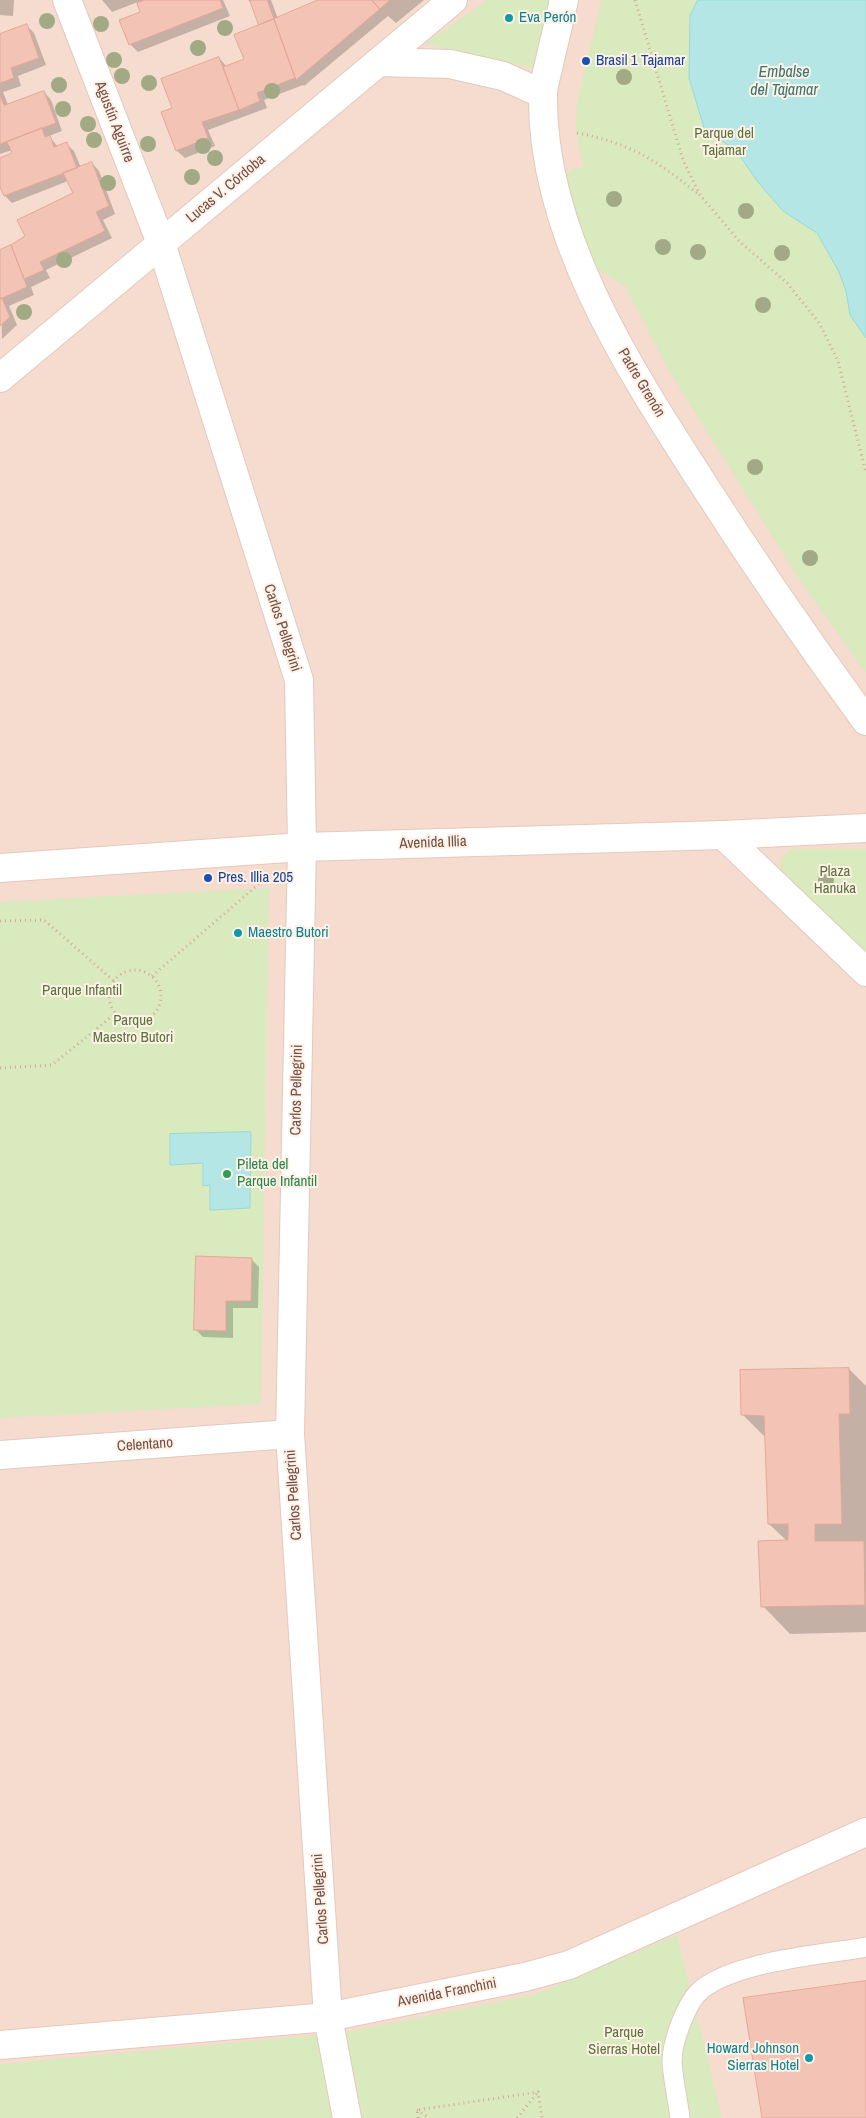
<!DOCTYPE html>
<meta charset="utf-8">
<style>
body{margin:0}
canvas{display:block;background:#fdecdf}
</style>
<canvas width="866" height="2118"></canvas>
<script>
const g = document.querySelector('canvas').getContext('2d');
g.lineJoin = 'round';
function fillPath(path, color) { g.fillStyle = color; g.fill(path, 'evenodd'); }
function trace(path, color, width, dash) { g.strokeStyle = color; g.lineWidth = width; g.lineCap = dash ? 'butt' : 'round'; g.setLineDash(dash || []); g.stroke(path); }
function label(font, color, halo, rows, align = 'center') {
  g.font = font + ' "Archivo Narrow",sans-serif'; g.lineWidth = 4; g.setLineDash([]); g.textBaseline = 'middle'; g.strokeStyle = halo; g.fillStyle = color; for (const [text, x, y, turn = 0] of rows) {
    g.save(); g.translate(x, y); g.rotate((+turn || 0) * Math.PI / 180); g.textAlign = isNaN(turn) ? turn : align; if (halo) g.strokeText(text, 0, 0); g.fillText(text, 0, 0); g.restore();
  }
}
const residential = new Path2D(`
 M0,0H866V2118H0Z`);
const green = new Path2D(`
 M487,0H551L533,68L425,44Z
 M602,0H866V673L799,579L668,369L625,286L587,263L561,182L572,169L583,167L576,132L577,102Z
 M791,849H866V956L781,872L780,860Z
 M269,888L261,1404L0,1418V902Z
 M677,1935L722,2118H0V2064L341,2033L537,1994Z`);
const water = new Path2D(`
 M698,0H866V338L850,315L846,291L839,272L817,233L783,211L758,182L735,149L705,131L689,78L690,16Z
 M251,1132L250,1208L210,1210V1185L203,1186V1163L170,1165V1134Z`);
const shadow = new Path2D(`
 M0,0H14L13,16L0,15Z
 M102,0H223L230,16L138,52L130,44L142,12L138,2L112,12Z
 M248,0H271L278,19L320,0H424L396,23L388,16L304,86L303,85L264,100L267,108L208,130L215,146L185,158L177,151L162,113L174,108L219,58L227,67L246,60L261,25L254,5Z
 M26,25L34,33L46,65L18,76L21,86L3,92L8,105L44,92L51,100L62,131L49,136L58,147L66,144L74,151L81,168L92,163L99,171L115,214L103,220L112,238L46,270L50,278L31,287L34,295L9,306L17,325L2,339L0,251L27,237L74,194L68,181L12,203L5,196L0,183V159L14,154L12,150L0,154V35Z
 M251,1259L259,1267L258,1308H233V1338L203,1337L195,1329Z
 M849,1369L866,1386V1632L790,1634L763,1606L787,1541L769,1524L766,1438L742,1414Z`);
const building = new Path2D(`
 M145,0H220L223,8L129,45L119,20L140,12L137,3Z
 M250,0H267L274,19L259,25Z
 M318,0H372L380,9L296,80L274,19Z
 M372,0H390L380,9Z
 M274,19L295,78L257,93L260,101L239,110L223,67L244,59L234,35Z
 M27,24L39,58L11,68L14,78L0,83V34Z
 M219,57L239,110L202,122L208,138L176,151L161,112L172,108L161,79Z
 M44,91L56,123L0,144V95L4,105Z
 M42,128L45,137L50,135L54,147L67,142L77,168L4,196L0,187V158L12,153L7,142Z
 M92,162L109,206L96,212L105,231L40,262L44,270L24,279L11,245L25,236L17,220L73,193L63,173Z
 M11,245L27,287L0,299V250Z
 M2,298L10,317L0,326V299Z
 M196,1256L252,1258L251,1301H226V1331L194,1330Z
 M849,1368L850,1414H839L842,1524H815V1541H864L865,1605L761,1607L758,1541L788,1540V1524H768L764,1416L741,1415L740,1370Z
 M866,1981V2118H762L743,1998Z`);
const path = new Path2D(`
 M635,0L683,160L700,195L739,241L787,283L820,324L838,361L866,473
 M577,133C630,143 656,160 697,193
 M0,921L44,920L114,981
 M109 996a26 26 0 1 1 52 0a26 26 0 1 1-52 0Z
 M152,976L260,883
 M0,1068L52,1065L115,1014
 M417,2110L429,2118
 M418,2118L417,2110L538,2092L542,2118
 M517,2118L538,2092`);
const lane = new Path2D(`
 M680,2118C678,2100 673,2080 672,2062C672,2042 686,2002 702,1989C738,1961 820,1955 866,1947`);
const street = new Path2D(`
 M67,0L161,243L299,680L302,847L290,1434L328,2017
 M564,0C559,21 554,42 549,64C547,74 543,85 543,95C541,233 628,367 700,479C753,562 808,642 866,721
 M379,62L450,64L503,76L543,94
 M723,835L866,972
 M0,1455L290,1434`);
const secondary = new Path2D(`
 M0,378L453,0
 M0,868L302,847L723,835L866,828
 M328,2017L347,2118
 M0,2045L328,2017L525,1977L569,1965L866,1832`);
const trees = [
 [47,21],
 [101,24],
 [225,28],
 [198,48],
 [114,60],
 [122,76],
 [624,77],
 [149,83],
 [59,85],
 [272,91],
 [63,109],
 [88,124],
 [94,140],
 [148,144],
 [203,146],
 [215,158],
 [192,177],
 [108,183],
 [614,199],
 [746,211],
 [663,247],
 [698,252],
 [782,253],
 [64,260],
 [763,305],
 [24,312],
 [755,467],
 [810,558],
 [826,880]
];
const markers = [
 [509,18,5,"#0f9aa8"],
 [586,61,5,"#1a4fb4"],
 [208,878,5,"#1a4fb4"],
 [238,933,5,"#0f9aa8"],
 [227,1174,5,"#2e9e5b"],
 [809,2058,5,"#0f9aa8"]
];
const cultureNames = [
 ["Eva Perón",519,18],
 ["Maestro Butori",248,933],
 ["Howard Johnson",799,2049,"right"],
 ["Sierras Hotel",799,2066,"right"]
];
const transitNames = [
 ["Brasil 1 Tajamar",596,61],
 ["Pres. Illia 205",218,878]
];
const streetNames = [
 ["Agustín Aguirre",114,122,69],
 ["Lucas V. Córdoba",226,189,-40],
 ["Padre Grenón",641,383,59],
 ["Carlos Pellegrini",282,628,72],
 ["Avenida Illia",433,843,-2],
 ["Carlos Pellegrini",297,1090,-89],
 ["Celentano",145,1445,-4],
 ["Carlos Pellegrini",294,1495,-94],
 ["Carlos Pellegrini",321,1899,-94],
 ["Avenida Franchini",447,1993,-11]
];
const parkNames = [
 ["Parque del",724,134],
 ["Tajamar",724,151],
 ["Plaza",835,872],
 ["Hanuka",835,889],
 ["Parque Infantil",82,991],
 ["Parque",133,1021],
 ["Maestro Butori",133,1038],
 ["Parque",624,2033],
 ["Sierras Hotel",624,2050]
];
const leisureNames = [
 ["Pileta del",237,1165],
 ["Parque Infantil",237,1182]
];
const waterNames = [
 ["Embalse",784,73],
 ["del Tajamar",784,91]
];
fillPath(residential, '#f5dcce');
fillPath(green, '#d8eabe');
fillPath(water, '#b4e6e5');
trace(water, '#9ad9d7', 1);
fillPath(shadow, '#0003');
fillPath(building, '#f3c4b6');
trace(building, '#e6a796', 1);
trace(lane, '#e3c9be', 21);
trace(street, '#e3c9be', 30);
trace(secondary, '#e8c8bb', 30);
trace(path, '#d7a79a', 3, [1, 4]);
trace(lane, '#fff', 19);
trace(street, '#fff', 28);
trace(secondary, '#fff', 28);
g.fillStyle = '#a1aa85';
for (const [x, y] of trees) { g.beginPath(); g.arc(x, y, 8, 0, 2 * Math.PI); g.fill(); }
for (const [x, y, r, color] of markers) { const dot = new Path2D(); dot.arc(x, y, r, 0, 2 * Math.PI); g.fillStyle = color; g.fill(dot); trace(dot, '#fff1e6', 2); }
label('15px', '#0d838f', '#fff1e6', cultureNames, 'left');
label('15px', '#164399', '#fff1e6', transitNames, 'left');
label('15px', '#744f46', '#fff1e6', streetNames);
label('15px', '#56743c', '#fff1e6', parkNames);
label('15px', '#27864d', '#fff1e6', leisureNames, 'left');
label('italic 16px', '#387473', '#fff1e6', waterNames);
</script>
